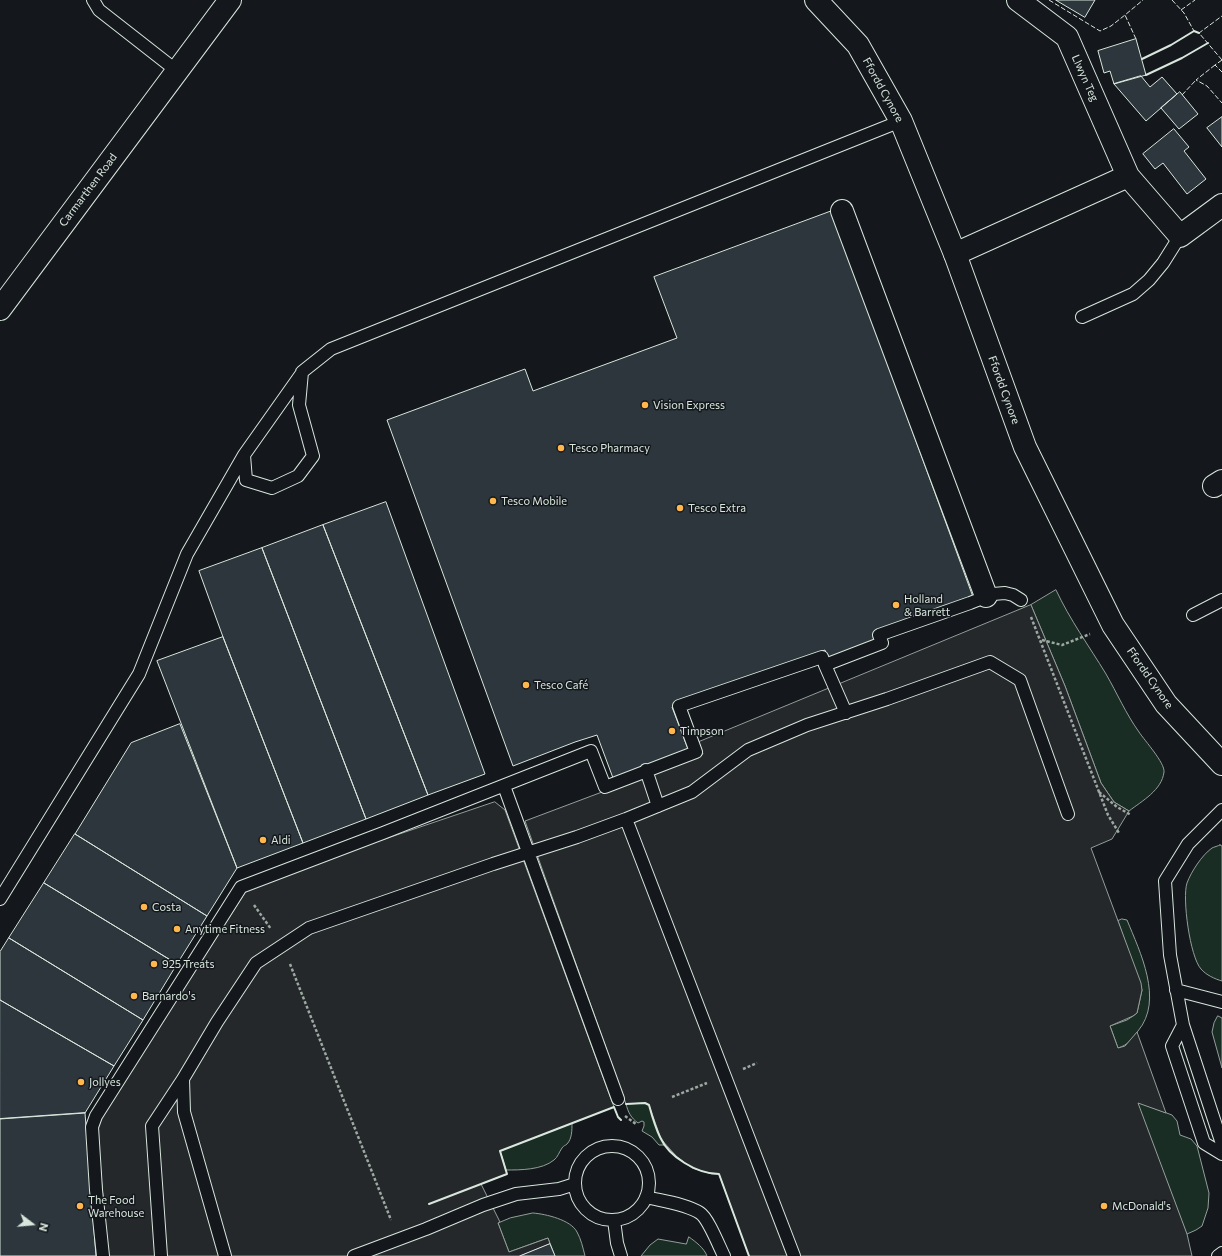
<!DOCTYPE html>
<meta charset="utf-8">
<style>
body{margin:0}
#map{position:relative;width:1222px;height:1256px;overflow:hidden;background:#14181c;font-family:Commissioner,sans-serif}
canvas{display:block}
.north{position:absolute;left:12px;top:1204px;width:40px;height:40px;-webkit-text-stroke:3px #14181c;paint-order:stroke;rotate:106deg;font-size:11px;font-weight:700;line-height:16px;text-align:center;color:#d8e6dc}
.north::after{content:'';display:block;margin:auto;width:14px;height:18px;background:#d8e6dc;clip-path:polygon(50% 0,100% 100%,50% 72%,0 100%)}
</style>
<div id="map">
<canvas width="1222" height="1256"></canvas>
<div class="north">N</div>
</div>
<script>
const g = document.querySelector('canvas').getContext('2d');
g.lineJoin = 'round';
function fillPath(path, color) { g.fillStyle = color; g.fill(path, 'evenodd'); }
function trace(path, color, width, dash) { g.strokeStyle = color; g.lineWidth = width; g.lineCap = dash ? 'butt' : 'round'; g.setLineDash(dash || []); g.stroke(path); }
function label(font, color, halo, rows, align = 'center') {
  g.font = font + ' Commissioner,sans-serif'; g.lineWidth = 3; g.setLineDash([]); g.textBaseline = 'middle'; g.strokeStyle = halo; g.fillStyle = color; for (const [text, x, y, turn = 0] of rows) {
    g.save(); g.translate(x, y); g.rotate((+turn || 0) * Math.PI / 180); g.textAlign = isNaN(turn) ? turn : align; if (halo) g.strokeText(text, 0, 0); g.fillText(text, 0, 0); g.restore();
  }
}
const green = new Path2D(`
 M1056,590C1070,620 1089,646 1106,674C1117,693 1126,714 1139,732C1145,741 1165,763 1164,772C1162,790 1142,801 1129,811L1114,802L1101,783L1065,686L1031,605Z
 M1220,845L1222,846V981C1215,979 1206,975 1201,969C1190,957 1182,898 1187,883C1191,872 1202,855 1212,848C1214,847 1218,846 1220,845Z
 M1122,919L1127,920C1140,952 1164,1000 1138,1031C1132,1039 1128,1045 1118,1048L1110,1026L1127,1020L1133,1016L1137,1013L1142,990L1118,921Z
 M1218,1016L1222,1018V1068L1212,1032L1214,1023Z
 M1137,1102L1172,1115L1177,1121L1180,1135L1191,1139L1197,1146L1209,1193L1208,1208L1202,1226L1196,1230L1187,1234Z
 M645,1103L649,1105L661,1139L666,1145H659L652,1137L642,1131L644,1126V1122L642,1121L638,1123C631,1118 628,1112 626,1104Z
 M572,1123C572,1130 572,1139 567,1144C565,1146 564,1145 562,1148C559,1152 558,1157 554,1160C542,1170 520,1170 506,1170L500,1151Z
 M533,1213C546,1214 571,1220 577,1232C581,1239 583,1248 585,1256H555L548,1238L509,1252L498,1223L510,1218Z
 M689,1237C696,1242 704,1248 707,1256H641L650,1245L658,1239L686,1244Z`);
const parking = new Path2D(`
 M1031,605L1065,686L1101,783L1114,802L1129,811L1112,839L1091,848L1141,983L1142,990L1137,1013L1133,1016L1110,1026L1118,1048L1125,1046L1137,1032L1166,1113L1138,1103L1187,1234L1192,1256H749L719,1174H712L692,1168L677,1157L661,1139L649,1105L645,1103L626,1104L525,821L703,754L699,742Z
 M495,802L505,810L614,1107L500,1151L507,1174L481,1184L500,1222L498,1223L509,1252L548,1238L550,1244L520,1256H108L97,1128L103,1115L246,891L367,845Z`);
const building = new Path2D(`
 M1056,0H1095L1085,17Z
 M1136,39L1146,75L1114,84L1110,71L1104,73L1098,51Z
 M1141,76L1150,87L1162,77L1177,94L1146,121L1114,84Z
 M1180,92L1198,114L1179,129L1161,108Z
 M1222,117V147L1207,128Z
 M1174,129L1189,147L1184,151L1206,179L1187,194L1163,163L1155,169L1143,154Z
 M832,211L973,597L828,660L825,650L672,707L688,749L613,778L597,735L575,742L513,766L387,420L525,369L533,391L677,338L654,277Z
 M386,502L485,774L428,795L323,525Z
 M323,525L428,795L366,819L262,548Z
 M262,548L366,819L303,843L223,637L199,571Z
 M223,637L303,843L237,868L157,661Z
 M180,724L237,868L207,916L75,834L131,743Z
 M75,834L207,916L177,964L44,883Z
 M44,883L177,964L143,1020L9,938Z
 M9,938L143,1020L114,1066L0,1000V952Z
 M0,1000L114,1066L85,1113L0,1119Z
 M85,1113L96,1256H0V1119Z
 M550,1244L555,1256H520Z`);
const path = new Path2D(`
 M1031,617L1108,815L1119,833
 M1042,640L1062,645L1090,634
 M1099,792L1117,807L1131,815
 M254,905L271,929
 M290,964L391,1220
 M743,1069L757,1063
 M672,1097L707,1083
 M625,1116L636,1124`);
const lane = new Path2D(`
 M93,0L99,10L177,71
 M1082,317L1133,294L1149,280L1163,263L1180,236
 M244,455L246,480L272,488L298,476L313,456L299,405L302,372L331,349L901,121
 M1193,615L1222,600
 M825,665L846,713
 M646,770L658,806
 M504,786L618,1099
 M1222,810L1188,844L1165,881L1170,955L1183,1025L1222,1144
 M626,819L794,1256
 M0,899L139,674L187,554L244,455L302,373
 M1176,990L1222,1002
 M1183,1025L1172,1046L1204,1143L1222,1154
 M575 1183a37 37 0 1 1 74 0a37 37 0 1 1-74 0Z
 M646,1197C662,1201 686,1204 700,1213C708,1218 719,1246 724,1256
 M614,1220L617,1243L621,1256
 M103,1256L96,1190L92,1127L96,1116L241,887L383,833L591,751L605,787L696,752L679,706L822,657L825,665L882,643L879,635L970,603L993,594L1005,593L1013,595L1021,600
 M161,1256L152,1126L183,1079
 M225,1256L184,1112L183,1079L217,1022L256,963L309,928L493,864L577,837L626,819L692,792L748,750L807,725L887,699L990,662L1020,680L1068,814
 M354,1256L426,1229L483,1205L516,1194L559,1189L575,1184
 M1218,1256L1222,1253`);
const street = new Path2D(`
 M1018,0L1067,37L1128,176
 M842,211L986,596
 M955,254L1128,176L1180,236L1222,205
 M0,309L230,0
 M1214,486L1222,481`);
const secondary = new Path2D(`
 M816,0L858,45L901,121L955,254L1025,447L1113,625L1166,704L1222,764`);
const fence = new Path2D(`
 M1049,0L1100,31L1111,26L1125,15
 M1172,0L1184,13L1194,31
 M1181,10L1195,0
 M1136,39L1125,15L1143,0
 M1222,60L1199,33L1222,16
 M1222,60L1215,65L1222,72
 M1215,65L1196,80L1207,86L1222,103
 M1182,95L1196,80`);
const wall = new Path2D(`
 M1142,59L1171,45L1194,31L1199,33
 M1146,75L1182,58L1208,43
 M626,1104L645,1103L649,1105C652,1116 655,1127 660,1137C669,1157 697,1174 719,1174L749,1256
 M429,1204L507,1174L500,1151L614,1107L618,1117L621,1120`);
const markers = [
 [645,405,4,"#ffb74d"],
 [561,448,4,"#ffb74d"],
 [493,501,4,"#ffb74d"],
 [680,508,4,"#ffb74d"],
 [896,605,4,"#ffb74d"],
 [526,685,4,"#ffb74d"],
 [672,731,4,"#ffb74d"],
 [263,840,4,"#ffb74d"],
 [144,907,4,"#ffb74d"],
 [177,929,4,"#ffb74d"],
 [154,964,4,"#ffb74d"],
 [134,996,4,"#ffb74d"],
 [81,1082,4,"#ffb74d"],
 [80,1206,4,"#ffb74d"],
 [1104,1206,4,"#ffb74d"]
];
const streetNames = [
 ["Llwyn Teg",1085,78,66],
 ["Ffordd Cynore",883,90,61],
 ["Carmarthen Road",88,190,-53],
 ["Ffordd Cynore",1004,390,70],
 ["Ffordd Cynore",1150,678,55]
];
const poiNames = [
 ["Vision Express",653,405],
 ["Tesco Pharmacy",569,448],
 ["Tesco Mobile",501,501],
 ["Tesco Extra",688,508],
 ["Holland",904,599],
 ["& Barrett",904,612],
 ["Tesco Café",534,685],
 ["Timpson",680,731],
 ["Aldi",271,840],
 ["Costa",152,907],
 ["Anytime Fitness",185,929],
 ["925 Treats",162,964],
 ["Barnardo's",142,996],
 ["Jollyes",89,1082],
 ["The Food",88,1200],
 ["Warehouse",88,1213],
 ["McDonald's",1112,1206]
];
fillPath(green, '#1a2d24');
trace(green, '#939e99', 1);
fillPath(parking, '#24282b');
trace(parking, '#939e99', 1);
fillPath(building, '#2c363c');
trace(building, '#d8e6dc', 1);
trace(lane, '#d8e6dc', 14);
trace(street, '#d8e6dc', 24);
trace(secondary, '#d8e6dc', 24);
trace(path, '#9da8a2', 2.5, [3, 2]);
trace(lane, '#14181c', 12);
trace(street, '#14181c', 22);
trace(secondary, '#14181c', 22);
trace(fence, '#d8e6dc', 1, [5, 2]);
trace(wall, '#d8e6dc', 2);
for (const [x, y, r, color] of markers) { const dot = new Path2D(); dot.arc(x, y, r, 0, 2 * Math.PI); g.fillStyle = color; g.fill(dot); trace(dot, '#14181c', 1.5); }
label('11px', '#d8e6dc', '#14181c', streetNames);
label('11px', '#d8e6dc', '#14181c', poiNames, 'left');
</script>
